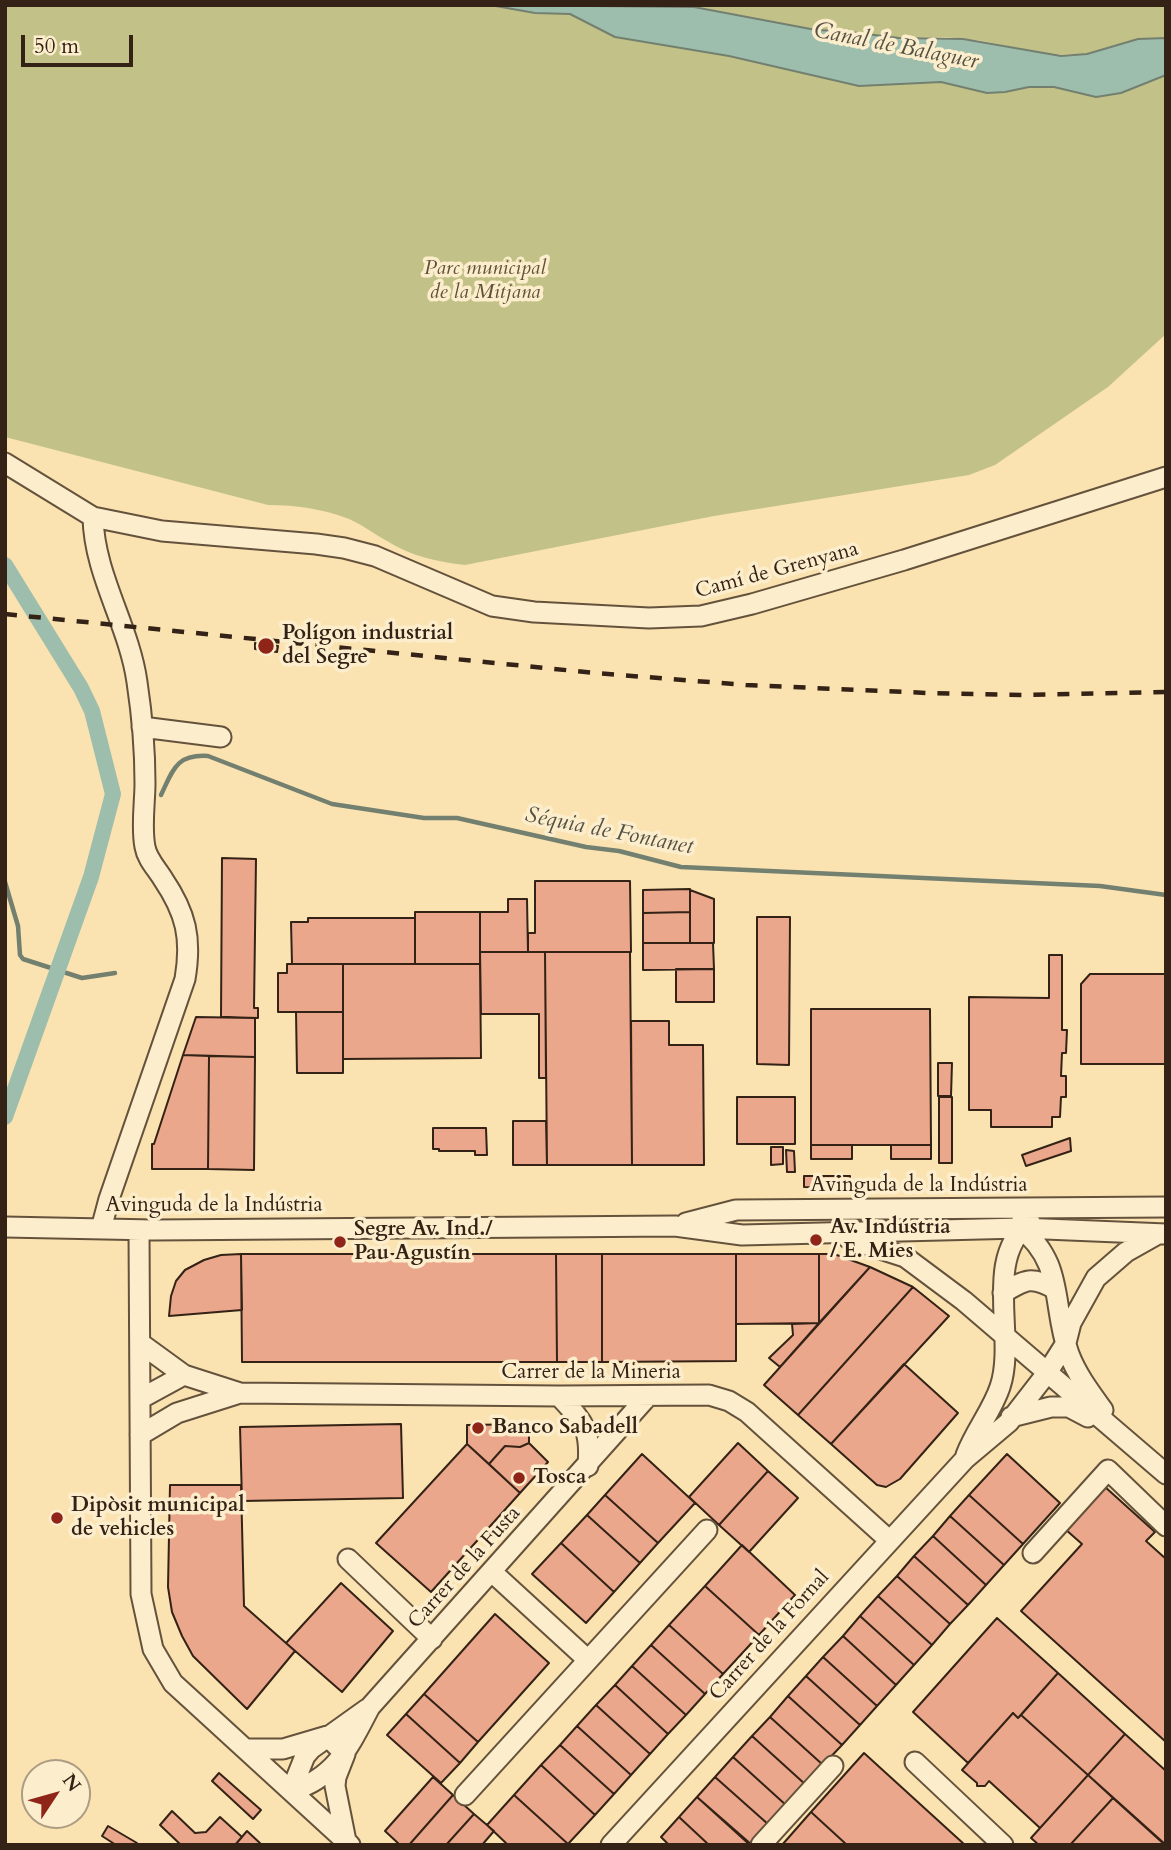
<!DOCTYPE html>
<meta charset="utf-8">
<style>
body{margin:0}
#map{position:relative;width:1171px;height:1850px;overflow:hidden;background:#fae3b1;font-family:Cardo,serif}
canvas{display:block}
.frame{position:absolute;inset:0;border:7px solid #332215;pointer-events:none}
.north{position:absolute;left:21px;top:1759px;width:70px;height:70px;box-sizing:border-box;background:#fcedcc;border:2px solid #ac9c83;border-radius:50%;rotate:54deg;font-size:19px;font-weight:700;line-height:28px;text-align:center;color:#332215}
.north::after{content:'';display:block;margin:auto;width:24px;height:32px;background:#8f2418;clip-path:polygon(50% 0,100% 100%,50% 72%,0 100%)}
.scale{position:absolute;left:21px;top:35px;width:112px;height:32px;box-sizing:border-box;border:4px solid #332215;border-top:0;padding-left:9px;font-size:21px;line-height:24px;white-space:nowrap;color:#332215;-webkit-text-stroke:5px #fcedcc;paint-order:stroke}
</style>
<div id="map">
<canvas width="1171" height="1850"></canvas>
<div class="frame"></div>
<div class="north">N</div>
<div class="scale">50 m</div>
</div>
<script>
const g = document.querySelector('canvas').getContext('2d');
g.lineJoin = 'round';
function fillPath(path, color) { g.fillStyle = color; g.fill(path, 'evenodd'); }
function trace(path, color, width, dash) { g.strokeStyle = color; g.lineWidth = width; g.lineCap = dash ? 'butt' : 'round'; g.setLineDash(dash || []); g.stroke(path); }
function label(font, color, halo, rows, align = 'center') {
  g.font = font + ' Cardo,serif'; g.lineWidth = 7; g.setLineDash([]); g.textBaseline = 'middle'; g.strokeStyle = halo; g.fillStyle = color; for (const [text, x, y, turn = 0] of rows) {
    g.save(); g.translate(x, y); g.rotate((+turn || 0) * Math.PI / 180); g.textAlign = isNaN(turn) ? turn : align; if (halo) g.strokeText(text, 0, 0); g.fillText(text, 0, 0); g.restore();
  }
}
const green = new Path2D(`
 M5,5H490L535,13L570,14L616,37L729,56L859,86L941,82L987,93L1005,92L1029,87H1054L1096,97L1121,93L1166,75V334L1108,387L995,465L969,475L714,516L465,565C437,562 411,556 387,541C374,534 363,525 349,519C323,509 296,505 268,505L5,437Z
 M647,5H1166V38L1138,39L1087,54L1052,55L982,41L946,37L899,38L816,30L702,8Z`);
const water = new Path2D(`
 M490,5L694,7L816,30L842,31L899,38L963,39L1061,56L1087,54L1138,39L1166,38V75L1121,93L1096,97L1054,87H1029L1005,92L987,93L941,82L859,86L729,56L615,37L570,14L535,13Z`);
const stream = new Path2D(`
 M161,795C173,770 176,754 208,756L332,804L424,818H457L586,847L619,851L681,867L1100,886L1166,895
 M5,882L18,926L20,955L23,959L82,978L115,973`);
const canal = new Path2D(`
 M5,565L81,688L92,711L113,794L91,877L5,1117`);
const building = new Path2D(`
 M255,643L278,646L277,652L255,649Z
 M222,858L256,859L254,1008H258V1018L221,1017Z
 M535,881H630L631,952H528V933H535Z
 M690,889V912L643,913V890Z
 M690,890L714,899V943H690Z
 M508,899H527L528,952H480V912H508Z
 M415,912H480V964H415Z
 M690,912V943H643V913Z
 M757,917H790L789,1065L757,1064Z
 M308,918H415V964H292L291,922H308Z
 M643,943H713L714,969L643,970Z
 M480,952H545L546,1078H539V1014H481Z
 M545,952H630L632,1165H547Z
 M1049,955H1062V1030H1067L1066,1053H1062L1061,1076H1066V1097H1061L1060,1117H1052V1127H991V1110H969V997L1049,998Z
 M287,964H343V1012H278V973H287Z
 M343,964H480L481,1058L343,1059Z
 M676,969H714V1002H676Z
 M1090,974H1166V1064H1081V984Z
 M811,1009H930L931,1145H811Z
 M296,1012H343V1073H297Z
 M196,1017L255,1018V1057L183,1055Z
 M631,1021H669V1045H703L704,1165H632Z
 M183,1055L209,1056L208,1169H152V1144H154Z
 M209,1056L255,1057L254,1170L208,1169Z
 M938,1063H952L951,1096H938Z
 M737,1097H795V1144H737Z
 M939,1097H952V1163H939Z
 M513,1121H546L547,1165H513Z
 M433,1128H486L487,1155H475V1151H439V1149H433Z
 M1070,1138L1071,1151L1026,1166L1022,1155Z
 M811,1145H852V1159H811Z
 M891,1145H931V1159H891Z
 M771,1147H783V1164L771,1165Z
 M786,1150L794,1151L795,1172H787Z
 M804,1176H850V1188L804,1187Z
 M241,1254L242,1310L169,1316L171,1296L176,1281L185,1270L204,1260L221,1255Z
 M241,1254H556L557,1362H242Z
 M556,1254H602V1362H557Z
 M602,1254H736V1361L602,1362Z
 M736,1254H819V1323L736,1324Z
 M819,1254H834L870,1267L819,1323Z
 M870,1267L913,1287L798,1415L764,1385Z
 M913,1287L949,1316L831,1444L798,1415Z
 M819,1323L780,1367L769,1358L793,1335L792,1324Z
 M904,1364L958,1413L900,1479L886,1487L877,1485L831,1444Z
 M401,1424L403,1498L242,1501L240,1427Z
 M529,1424V1443L520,1447L505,1446L489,1464L467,1444V1425Z
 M529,1443L548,1462L520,1493L489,1464L505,1446L520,1447Z
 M738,1443L768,1471L719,1525L689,1497Z
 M467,1444L520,1493L431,1592L376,1543Z
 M642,1454L695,1503L658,1543L605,1495Z
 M1007,1454L1060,1503L1023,1544L969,1495Z
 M768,1471L798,1498L749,1552L719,1525Z
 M170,1485H241L244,1606L295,1651L247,1709L193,1656L182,1636L172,1612L168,1587Z
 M1104,1486L1155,1532L1146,1541L1166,1559V1742L1021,1611L1082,1544L1065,1529Z
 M605,1495L658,1543L640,1563L587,1515Z
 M969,1495L1023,1544L1004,1565L950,1516Z
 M587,1515L640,1563L614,1592L561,1543Z
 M950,1516L1004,1565L986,1585L933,1536Z
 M933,1536L986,1585L968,1605L914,1556Z
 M561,1543L614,1592L586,1623L532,1574Z
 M742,1545L795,1595L759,1635L705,1586Z
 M914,1556L968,1605L950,1624L897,1576Z
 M897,1576L950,1624L932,1645L878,1596Z
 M341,1583L393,1631L342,1692L286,1643Z
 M705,1586L759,1635L723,1674L669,1625Z
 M878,1596L932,1645L914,1665L860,1616Z
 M495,1614L549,1663L478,1742L424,1694Z
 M860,1616L914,1665L896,1685L843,1636Z
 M997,1618L1058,1673L1018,1718L1013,1713L968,1763L913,1712Z
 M669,1625L723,1674L705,1694L651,1645Z
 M843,1636L896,1685L877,1706L823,1657Z
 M651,1645L705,1694L686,1715L632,1666Z
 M823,1657L877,1706L860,1725L806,1676Z
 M632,1666L686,1715L668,1734L615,1685Z
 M1058,1673L1125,1734L1088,1775L1021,1715Z
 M806,1676L860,1725L842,1745L788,1696Z
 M615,1685L668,1734L650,1754L596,1705Z
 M424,1694L478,1742L460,1763L406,1714Z
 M788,1696L842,1745L823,1765L770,1717Z
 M596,1705L650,1754L631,1775L577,1726Z
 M1013,1713L1018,1718L1021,1715L1088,1775L1040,1828L989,1781L985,1786H977V1783L962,1770Z
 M406,1714L460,1763L441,1783L387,1735Z
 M770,1717L823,1765L806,1785L752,1736Z
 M577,1726L631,1775L614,1794L560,1745Z
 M1125,1734L1166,1771V1845L1088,1775Z
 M752,1736L806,1785L787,1806L733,1757Z
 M560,1745L614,1794L595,1815L541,1765Z
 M864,1753L965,1845H847L811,1812Z
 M733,1757L787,1806L769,1825L715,1777Z
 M541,1765L595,1815L568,1844L514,1795Z
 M219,1773L261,1810L253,1819L212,1781Z
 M1088,1775L1113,1798L1070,1845H1039L1031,1838Z
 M433,1777L453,1795L409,1845H400L385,1831Z
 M715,1777L769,1825L752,1845L697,1797Z
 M453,1795L474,1814L446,1845H409Z
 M514,1795L568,1844L567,1845H508L487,1825Z
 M697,1797L750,1845H709L679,1817Z
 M1113,1798L1165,1845H1070Z
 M172,1811L195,1833L206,1832L220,1817L242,1837L235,1845H181L160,1825Z
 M811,1812L847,1845H782Z
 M474,1814L494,1831L482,1845H446Z
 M679,1817L709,1845H669L661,1837Z
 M108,1826L137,1843L136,1845H116L102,1836Z
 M247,1831L262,1845H235Z`);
const minor = new Path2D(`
 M5,463L93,517L162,531L316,544L344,548L375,556L492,606L534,612L649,618L701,616L752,604L904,560L1166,477
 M93,517C94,575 129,625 137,682C142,715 145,749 145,783C145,803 141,827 145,847C147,859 157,869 163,879C186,913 192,938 185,979L109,1199L101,1229
 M142,727L221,737
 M686,1223L736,1210L1166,1207
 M1018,1226C1066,1263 1051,1305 1069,1354C1077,1375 1090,1392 1103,1410
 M5,1227L154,1230L675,1226L742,1235L1021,1228L1166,1234
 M139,1230L141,1594L153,1649L173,1683L350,1845
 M849,1239L905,1257L964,1301L1166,1474
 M1003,1293C1026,1279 1032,1276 1055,1289
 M140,1343L184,1375L240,1393L559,1396L709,1395L729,1401L747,1412L889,1540
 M559,1396C584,1423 591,1428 588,1466
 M140,1399L184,1375
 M1011,1417L1051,1407H1069L1088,1417
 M140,1435L177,1413L240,1393
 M966,1455C975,1431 992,1411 1000,1387C1017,1337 982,1259 1030,1222
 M1033,1553L1108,1470L1166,1526
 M348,1559L432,1639
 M492,1572L588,1660
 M246,1749H283L327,1736L345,1754L336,1777L335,1786L346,1841
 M915,1762L1003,1845
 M291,1791C336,1778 350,1745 370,1707L648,1396
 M291,1791L305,1756L311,1749L367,1709
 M465,1795L707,1530
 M611,1845L965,1459L1009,1422L1047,1373L1066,1343L1071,1323L1096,1278L1126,1252L1158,1234
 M761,1845L833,1766`);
const rail = new Path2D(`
 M5,614L595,673L746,685L928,693L1023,695L1166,692`);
const markers = [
 [266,646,9,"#8f2418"],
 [816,1240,7,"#8f2418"],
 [340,1242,7,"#8f2418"],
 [478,1428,7,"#8f2418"],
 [519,1478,7,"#8f2418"],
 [57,1518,7,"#8f2418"]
];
const parkNames = [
 ["Parc municipal",485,269],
 ["de la Mitjana",485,293]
];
const streetNames = [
 ["Camí de Grenyana",777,571,-15],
 ["Avinguda de la Indústria",919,1186],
 ["Avinguda de la Indústria",214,1206],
 ["Carrer de la Mineria",591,1373],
 ["Carrer de la Fusta",465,1568,-48],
 ["Carrer de la Fornal",770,1636,-48]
];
const poiNames = [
 ["Polígon industrial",282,634],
 ["del Segre",282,658],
 ["Av. Indústria",830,1228],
 ["/ E. Mies",830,1252],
 ["Segre Av. Ind./",354,1230],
 ["Pau Agustín",354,1254],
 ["Banco Sabadell",492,1428],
 ["Tosca",533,1478],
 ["Dipòsit municipal",71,1506],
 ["de vehicles",71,1530]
];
const waterNames = [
 ["Canal de Balaguer",896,47,11],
 ["Séquia de Fontanet",609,832,11]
];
fillPath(green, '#c2c288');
fillPath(water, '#9ebead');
trace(water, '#738070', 2);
trace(stream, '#738070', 4.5);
trace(canal, '#9ebead', 16);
fillPath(building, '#eaa78b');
trace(building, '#332215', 2);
trace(minor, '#65523c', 23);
trace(minor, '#fcedcc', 19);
trace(rail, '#332215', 4.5, [12, 12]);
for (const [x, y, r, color] of markers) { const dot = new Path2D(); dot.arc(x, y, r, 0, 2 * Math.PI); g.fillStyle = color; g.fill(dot); trace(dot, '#fcedcc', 2.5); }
label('italic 21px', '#5e5238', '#fcedcc', parkNames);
label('21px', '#332215', '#fcedcc', streetNames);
label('bold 21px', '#332215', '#fcedcc', poiNames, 'left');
label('italic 23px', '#535143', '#fcedcc', waterNames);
</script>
